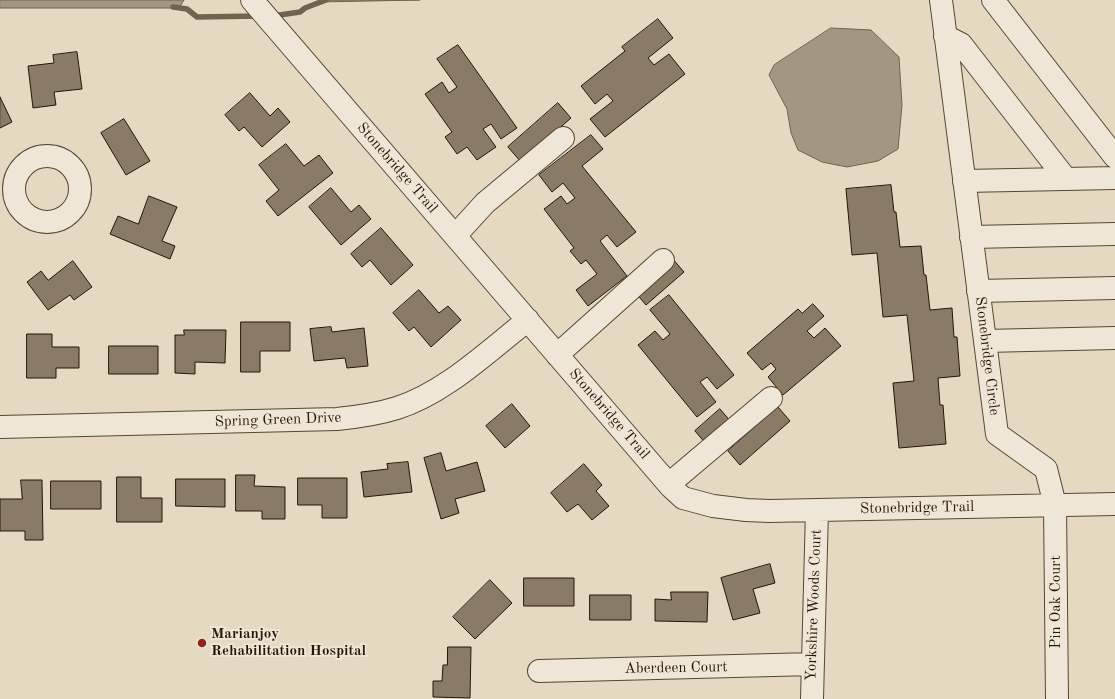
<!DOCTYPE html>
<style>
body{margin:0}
canvas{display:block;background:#e5d9c1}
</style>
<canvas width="1115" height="699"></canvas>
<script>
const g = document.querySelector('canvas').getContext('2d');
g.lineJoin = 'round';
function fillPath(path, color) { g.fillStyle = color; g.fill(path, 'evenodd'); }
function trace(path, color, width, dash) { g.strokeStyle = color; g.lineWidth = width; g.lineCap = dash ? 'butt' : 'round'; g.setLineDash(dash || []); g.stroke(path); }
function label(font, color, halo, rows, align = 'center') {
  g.font = font + ' "Old Standard TT",serif'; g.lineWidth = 4; g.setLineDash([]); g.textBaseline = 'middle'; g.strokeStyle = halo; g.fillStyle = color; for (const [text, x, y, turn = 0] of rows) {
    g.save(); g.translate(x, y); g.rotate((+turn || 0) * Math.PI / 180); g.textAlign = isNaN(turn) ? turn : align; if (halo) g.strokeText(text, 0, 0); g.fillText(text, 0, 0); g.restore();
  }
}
const water = new Path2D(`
 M0,0H184L179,8H0Z
 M319,0H420L318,2Z
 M831,28L871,30L899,57L902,105L898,149L878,161L847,167L822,162L798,150L791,133L787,109L769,75L774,65Z`);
const stream = new Path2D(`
 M173,7L187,9L197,17L259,16
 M273,16L300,12L305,8L326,0`);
const building = new Path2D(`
 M658,19L673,38L648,58L654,65L669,54L685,74L605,137L590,119L613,101L607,94L595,104L581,86L625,51L622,47Z
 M458,45L517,128L501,139L491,124L483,129L496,147L477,160L467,147L457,154L445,137L452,132L425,94L442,82L449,93L457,87L437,59Z
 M77,52L82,89L54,92L56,105L33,108L28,66L54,63L53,55Z
 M250,93L270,116L278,108L290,122L262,147L244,127L239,131L225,115Z
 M0,97L12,122L0,128Z
 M558,103L571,118L521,162L508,147Z
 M124,119L150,161L126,175L101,133Z
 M591,135L603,149L582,166L636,232L617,247L607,235L600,241L627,276L588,306L576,290L597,274L586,260L581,264L570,251L574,248L544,209L561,196L567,204L575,198L563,183L552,192L539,175Z
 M286,144L304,166L319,155L333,173L278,216L266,201L279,190L259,165Z
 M891,185L894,212H896L900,247L921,246L924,275H926L930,310L952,308L954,337H957L960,376L938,378L940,405H943L946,444L899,448L893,383L914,381L907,315L883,317L877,253L852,255L846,189Z
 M331,188L351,212L359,205L371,219L341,245L309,207Z
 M149,196L177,207L162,241L175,246L170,259L110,234L118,216L138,224Z
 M381,228L413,265L391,285L370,260L362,267L351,254Z
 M672,258L684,272L646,305L634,291Z
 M73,261L92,287L74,300L70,295L48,310L27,282L41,271L48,280Z
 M419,290L439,313L448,306L461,320L431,347L414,327L409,331L393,313Z
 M669,295L734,375L717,389L707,377L700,382L716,402L697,417L638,345L655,331L663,340L670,334L650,310Z
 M813,304L824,316L807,331L814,338L825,328L841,346L783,395L768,377L776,369L771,363L762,370L747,353L798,309L802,313Z
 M241,322H290V351H260V372H241Z
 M331,327L332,332L364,328L368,366L347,368L345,358L314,361L310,329Z
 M184,330H226L225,363L195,362V374L175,373V335H184Z
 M27,334H52V347H79V368H56V378H27Z
 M109,346H158V374H109Z
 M512,404L530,426L505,448L486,426Z
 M778,407L790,421L740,465L728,451Z
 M720,409L732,423L707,445L695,431Z
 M441,453L446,471L477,462L485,491L455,499L459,513L441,519L424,458Z
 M408,462L412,492L364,497L361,472L388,469L387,464Z
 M584,464L602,485L596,491L609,506L592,520L578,504L567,512L551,493Z
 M236,475H255L254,486L285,487V519H262V511H236Z
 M117,477H141V498H162V522H117Z
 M298,478H347V518H322V505H298Z
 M176,479H225V507L176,506Z
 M21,480H42L43,540H25V531H0V499H22Z
 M51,481H101V509H51Z
 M770,564L775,583L753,589L760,613L733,620L721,578Z
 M524,578H574V606H524Z
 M490,580L512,603L475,639L453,617Z
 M671,592H708L707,622L655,621V599L671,600Z
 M590,595H631V620H590Z
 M448,647H471L470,698L433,697V681H442L443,665H447Z`);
const minor = new Path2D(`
 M252,0L671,487L683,498L713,506L746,510L769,511L1115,504
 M941,0L997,434L1046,469L1055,505L1057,699
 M993,0L1115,157
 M945,36L961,44L1066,179
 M14 189a33 33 0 1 1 66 0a33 33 0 1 1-66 0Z
 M964,181L1115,178
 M455,236L485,203L563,138
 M971,237L1115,234
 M978,291L1115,288
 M985,341L1115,338
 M557,355L663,260
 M0,427L337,419C357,417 378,414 397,408C445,393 488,351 528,320
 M669,484L771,398
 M539,671L813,664
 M812,699L817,510`);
const markers = [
 [202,643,5,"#8f2418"]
];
const streetNames = [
 ["Stonebridge Trail",397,168,49],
 ["Stonebridge Circle",987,356,83],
 ["Stonebridge Trail",609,414,49],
 ["Spring Green Drive",278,420,-2],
 ["Stonebridge Trail",917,508,-1],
 ["Pin Oak Court",1056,602,-90],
 ["Yorkshire Woods Court",814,605,-88],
 ["Aberdeen Court",676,668,-1]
];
const poiNames = [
 ["Marianjoy",211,634],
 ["Rehabilitation Hospital",211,651]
];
fillPath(water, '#a49781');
trace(water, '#72634f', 1);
trace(stream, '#72634f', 5.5);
fillPath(building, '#897b66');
trace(building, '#261604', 1);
trace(minor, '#564733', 24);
trace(minor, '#eee6d7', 22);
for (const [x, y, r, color] of markers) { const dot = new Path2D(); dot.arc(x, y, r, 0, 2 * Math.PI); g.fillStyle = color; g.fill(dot); trace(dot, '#eee6d7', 1.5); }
label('15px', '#261604', '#eee6d7', streetNames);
label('bold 15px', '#261604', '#eee6d7', poiNames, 'left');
</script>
